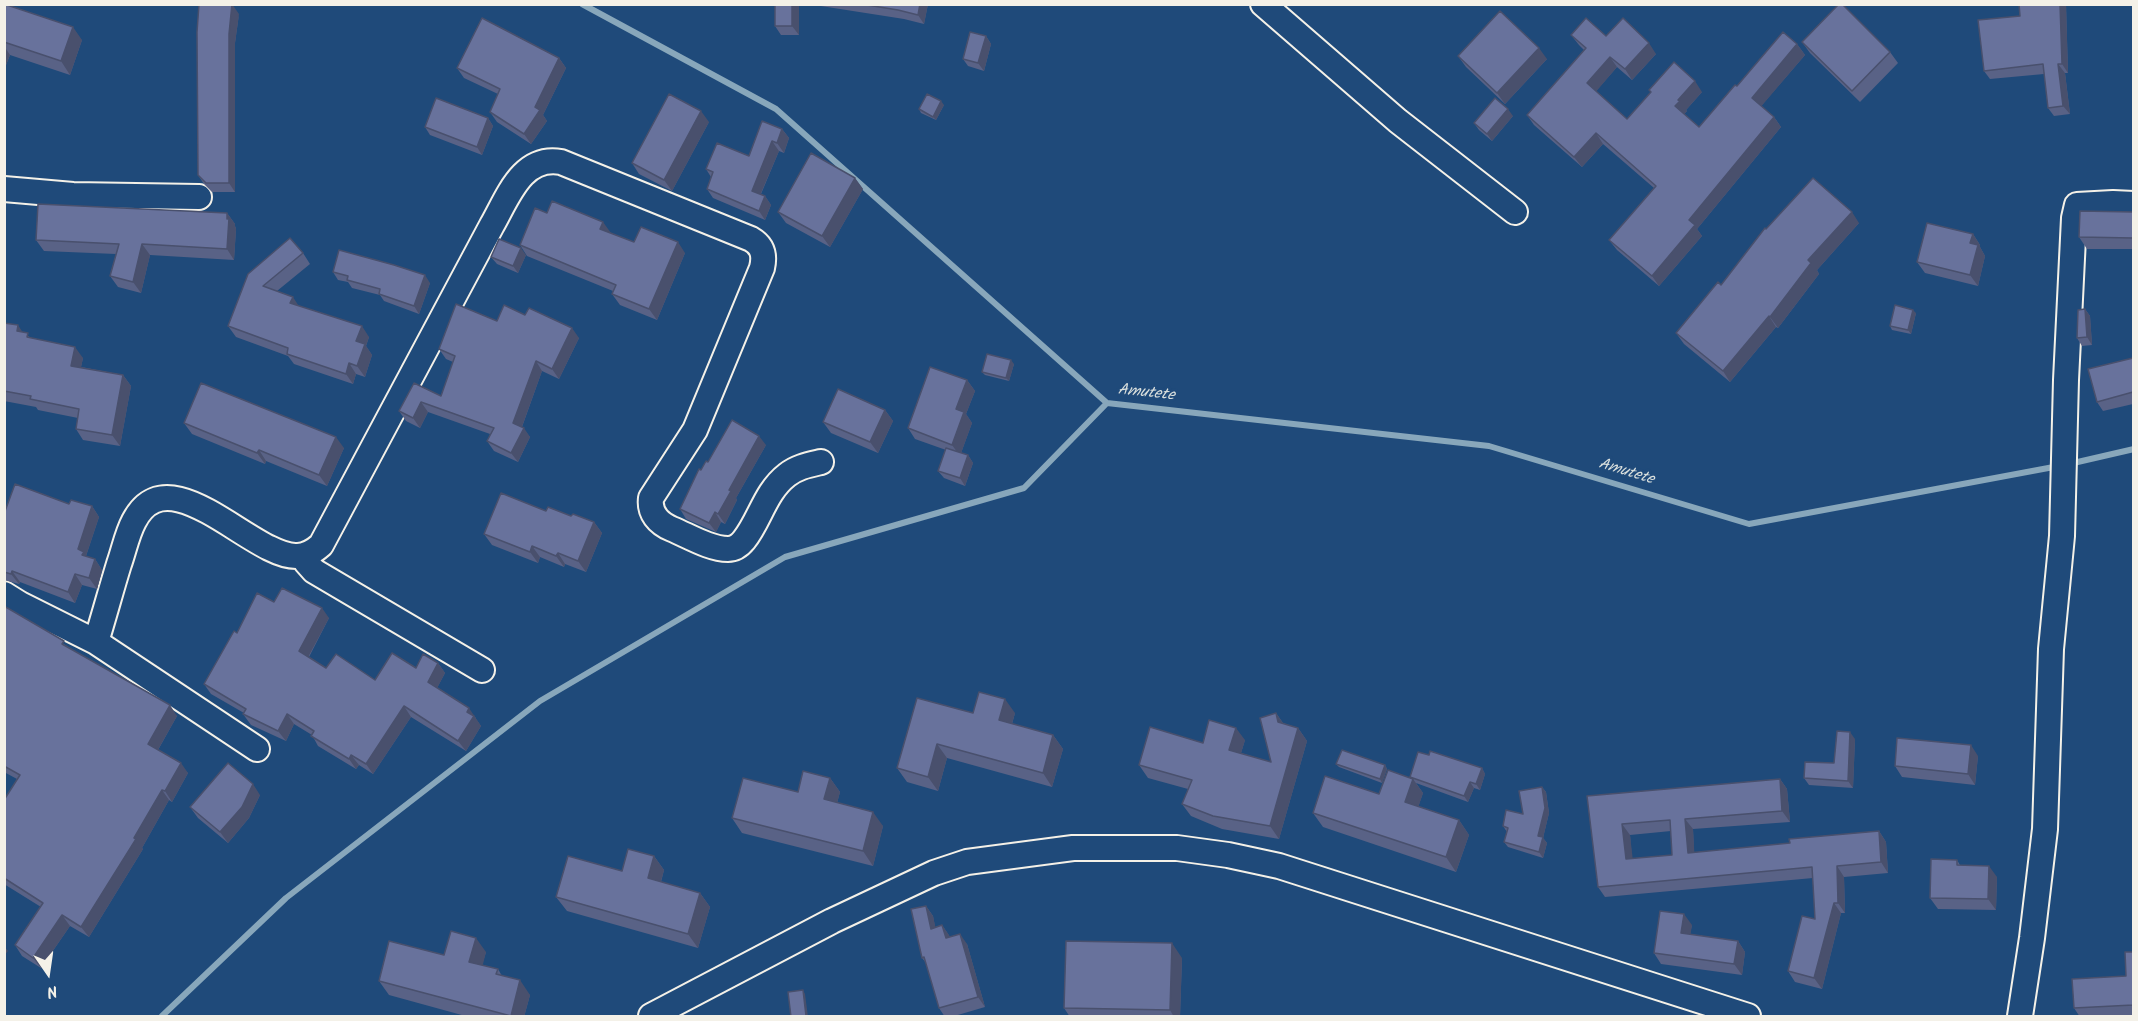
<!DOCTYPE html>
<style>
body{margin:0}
#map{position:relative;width:2138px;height:1021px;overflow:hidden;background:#1f4a7a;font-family:Kalam,sans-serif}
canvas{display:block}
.frame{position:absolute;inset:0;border:6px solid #f4f1e8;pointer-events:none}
.north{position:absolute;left:18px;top:943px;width:60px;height:60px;-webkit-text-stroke:4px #1f4a7a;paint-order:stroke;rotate:167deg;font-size:16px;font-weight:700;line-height:24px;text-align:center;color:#f4f1e8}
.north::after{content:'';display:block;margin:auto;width:21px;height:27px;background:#f4f1e8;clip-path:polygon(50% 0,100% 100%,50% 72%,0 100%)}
</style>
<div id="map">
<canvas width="2138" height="1021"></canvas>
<div class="frame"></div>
<div class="north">N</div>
</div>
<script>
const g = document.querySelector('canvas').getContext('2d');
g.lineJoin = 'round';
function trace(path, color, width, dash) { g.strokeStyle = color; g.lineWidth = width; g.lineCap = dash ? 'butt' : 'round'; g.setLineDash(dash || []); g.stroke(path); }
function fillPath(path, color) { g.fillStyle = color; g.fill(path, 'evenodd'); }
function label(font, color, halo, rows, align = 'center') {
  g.font = font + ' Kalam,sans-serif'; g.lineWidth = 6; g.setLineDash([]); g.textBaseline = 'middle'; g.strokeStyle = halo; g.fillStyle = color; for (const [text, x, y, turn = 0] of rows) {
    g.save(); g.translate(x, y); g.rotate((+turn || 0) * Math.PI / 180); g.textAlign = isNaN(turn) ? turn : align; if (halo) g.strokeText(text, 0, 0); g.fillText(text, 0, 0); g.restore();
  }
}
const stream = new Path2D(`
 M582,4L776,109L1107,403
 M1107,403L1489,446L1749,524L2059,466
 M2069,464L2134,449
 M162,1016L286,898L540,701L785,557L1024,488L1107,403`);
const street = new Path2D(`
 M1263,4L1398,121L1515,212
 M4,189L73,195L199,197
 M303,556L306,562L314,571L482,670
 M4,594L20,604L96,642L257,749
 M96,642C104,616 111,590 119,564C124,550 127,534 134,521C169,453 253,558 297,556C307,556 314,551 321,545L492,225C508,197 522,155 561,162L751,239C763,246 765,255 762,268L695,430L651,498C649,513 658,523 672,529C689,536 710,549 728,549C735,549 740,545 744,540C760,520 765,492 787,475C797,467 808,465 821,462
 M651,1016L832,921L934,873L967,862L1073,848H1177L1228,855L1279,866L1748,1016
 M2020,1016L2032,938L2045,829L2051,649L2062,536L2066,380L2074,218L2077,205L2113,203L2134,204`);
const wall = new Path2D(`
 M4,4L82,40L70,75L10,55L4,70Z
 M799,4V35H781L775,26Z
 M808,4H928L924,24L904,19Z
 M2019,4H2066L2068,73H2065L2070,114L2054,116L2048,108L2044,74L1990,79L1984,71L2020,16Z
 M239,14L235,43V192H212L204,184L198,175Z
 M1571,35L1606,36L1656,54L1632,80L1617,67L1596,91L1627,119L1651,92L1649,90L1702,92L1686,110L1687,111L1684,114L1699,127L1737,86L1797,44L1805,55L1761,106L1774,117L1781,127L1697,229L1702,236L1659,286L1617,250L1609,240L1654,188L1603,144L1582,167L1534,125L1527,115L1584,50L1579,45Z
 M986,36L991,44L984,71L968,66L963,59Z
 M1802,42L1890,52L1898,63L1860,102L1810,53Z
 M1458,56L1547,59L1505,104L1466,67Z
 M559,58L566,68L543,115L547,121L531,144L497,122L490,112L498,94L464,78L457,68Z
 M944,105L936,120L921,113L919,109Z
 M1513,116L1492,141L1479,130L1474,123Z
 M488,118L493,126L482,155L430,135L425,127Z
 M709,122L672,191L639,174L632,163Z
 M782,129L789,138L784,153L779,151L761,194L765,196L771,205L765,220L713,198L707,189L711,177L706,169L749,156Z
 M855,178L863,189L830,247L786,223L778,212Z
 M2133,212V249H2087L2079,237Z
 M227,213L235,224V226L236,229L234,260L150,255L141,293L118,287L110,276L116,254L44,251L36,240Z
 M547,213L611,233L634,242L685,253L657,320L620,305L612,294L613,291L527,256L520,245Z
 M1859,223L1817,270L1819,274L1778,328L1776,327L1730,382L1684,344L1676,333L1721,285L1766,229Z
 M1973,234L1980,245V247L1985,256L1978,286L1925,273L1917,262Z
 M303,253L310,264L277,291L298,306L369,337L366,346L372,355L365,377L356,374L353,384L294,364L288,356L236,337L228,326L248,274Z
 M526,255L518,273L497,264L491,257Z
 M333,272L430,283L419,314L384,301L380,295L352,288L348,282L338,280Z
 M2085,309L2090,316L2092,345L2082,346L2077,338Z
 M1916,313L1911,334L1892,330L1890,326Z
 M525,315L579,338L559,379L542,371L522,427L530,437L518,462L494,451L487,441L490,434L428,412L420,428L406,421L399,411L441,396L453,362L446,359L439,349L497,321Z
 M4,323L22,332L31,338L83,358L81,367L123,375L131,386L120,446L83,440L76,429L78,418L38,410L36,407L4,401Z
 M2133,358V404L2103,411L2097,402Z
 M1014,364L1009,381L985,375L982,372Z
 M967,380L975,391L966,414L972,423L961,453L968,455L973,463L965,486L944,478L938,471L946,450L915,439L908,428Z
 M885,410L893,421L878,453L831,433L823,422Z
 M184,423L344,448L327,486L266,461L265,464L192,434Z
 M766,445L736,498L737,500L725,524L721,522L716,532L686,519L680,509L701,470L708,462Z
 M92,506L99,517L86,556L95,559L102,570L97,589L82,585L75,603L20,582L19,584L4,580V514Z
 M546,511L594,522L602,533L586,572L565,564L564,567L540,557L538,563L492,545L484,534Z
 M274,602L329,618L309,657L326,668L375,680L416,668L438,663L445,673L437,688L476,718V719L481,726L466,751L411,717L373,774L359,765L356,769L318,746L312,735L294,724L286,741L251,725L243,714L244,713L211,694L204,684L237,633Z
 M4,606L177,716L158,750L188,773L172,802L169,800L142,848L143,849L89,937L70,926L41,968L22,956L15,945L41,907L4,884V800L17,779L4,772Z
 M973,713H1015L1012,724L1053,735L1063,749L1052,787L947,758L938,791L907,782L897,768Z
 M1276,713L1283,723L1298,728L1307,741L1279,839L1222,829L1191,816L1182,804L1188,789L1148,778L1139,765L1203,743L1245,740L1241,753L1271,762Z
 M1855,739L1853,788L1809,785L1804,778L1834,763Z
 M1978,756L1975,785L1902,777L1895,766Z
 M1336,764L1385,765L1387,769L1382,783L1339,767Z
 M1482,768L1485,774L1480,790L1474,788L1468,802L1416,783L1423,793L1418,807L1459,820L1469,835L1456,872L1323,827L1313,813L1379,794L1411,778Z
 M830,778L840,792L837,803L883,826L873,866L742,833L732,818L798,792Z
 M1780,779L1787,789L1790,822L1693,829L1694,853L1790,843L1879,831L1886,842L1888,873L1844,877L1845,913H1841L1822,989L1795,982L1788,971L1815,919L1813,878L1605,897L1598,887L1587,796ZM1671,831L1672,855L1632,859L1630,835Z
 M1542,787L1546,792L1549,813L1543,838L1547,843L1543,858L1508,847L1504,842L1507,832L1503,826L1523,814Z
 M260,795L249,818L228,843L198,818L190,807Z
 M654,856L664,870L661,882L700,893L710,907L698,948L567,911L556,897L622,871Z
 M1957,860L1960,865L1997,877L1996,910L1938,909L1930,898Z
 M926,906L933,916L935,927L942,925L950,937L967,944L985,1007L951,1017H945L939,1008L927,964L922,958Z
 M1692,925L1690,934L1738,941L1745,952L1742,975L1661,964L1654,953Z
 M486,952L482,965L498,969L502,976L530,995L524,1017H469L389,995L379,981L444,955Z
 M2133,952V1017H2080L2074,1008L2126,976Z
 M1182,958L1180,1017H1070L1064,1008Z`);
const shadedWall = new Path2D(`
 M232,4L239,14L235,43V192L229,183V34Z
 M792,4H799V35L792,26Z
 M920,4H928L924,24L918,15Z
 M2060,4H2066L2068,73L2062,64Z
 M73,27L82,40L70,75L61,61Z
 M986,36L991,44L984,71L978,63Z
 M1649,43L1656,54L1632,80L1625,69Z
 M1797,44L1805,55L1759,109L1752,98Z
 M4,46L10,55L4,70Z
 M1539,48L1547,59L1505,104L1497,93Z
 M1610,57L1617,67L1594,94L1587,83Z
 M559,58L566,68L543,115L547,121L531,144L524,134L535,107Z
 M2058,64L2065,73L2070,114L2063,106Z
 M1695,81L1702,92L1686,110L1687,111L1682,117L1675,106L1678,100Z
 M941,101L944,105L936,120L933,117Z
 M1508,109L1513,116L1492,141L1487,134Z
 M701,111L709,122L672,191L664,180Z
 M1774,117L1781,127L1697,229L1702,236L1659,286L1652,276L1689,220Z
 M488,118L493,126L482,155L477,147Z
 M782,129L789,138L784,153L777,143Z
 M1596,133L1603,144L1582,167L1574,157Z
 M772,141L779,151L758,200L752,191Z
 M855,178L863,189L830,247L822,236Z
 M765,196L771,205L765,220L759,211Z
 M1852,212L1859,223L1817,270L1819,274L1778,328L1770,317L1808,260Z
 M227,213L235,224V226L236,229L234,260L227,249Z
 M603,222L611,233L600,229Z
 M1973,234L1980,245V247L1985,256L1978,286L1970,275V243Z
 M678,242L685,253L657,320L649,309Z
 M142,244L150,255L141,293L133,282Z
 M521,248L526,255L518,273L513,266Z
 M425,275L430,283L419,314L414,306Z
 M293,297L300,308L290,303Z
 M2085,309L2090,316L2092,345L2087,337Z
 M1913,310L1916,313L1911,334L1908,330Z
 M1769,316L1776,327L1730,382L1723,371Z
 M18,325L25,336L17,331Z
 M362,326L369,337L366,346L372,355L365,377L357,366L356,341Z
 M572,328L579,338L559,379L552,369Z
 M75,347L83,358L79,377L71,366Z
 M1011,360L1014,364L1009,381L1006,378Z
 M536,361L542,371L520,432L513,423Z
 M349,363L356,374L353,384L346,374Z
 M123,375L131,386L120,446L112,435Z
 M967,380L975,391L966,414L972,423L960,456L952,445L956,409Z
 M421,402L428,412L420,428L413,418Z
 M885,410L893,421L878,453L870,442Z
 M524,428L530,437L518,462L511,453Z
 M759,436L766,445L736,498L737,500L725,524L718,514L729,490Z
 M336,437L344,448L327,486L319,475Z
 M259,450L266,461L265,464L257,453Z
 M968,455L973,463L965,486L960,478Z
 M92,506L99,517L86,556L91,562L90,566L78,549Z
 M715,512L721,522L716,532L709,523Z
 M594,522L602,533L586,572L578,561Z
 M532,546L540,557L538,563L530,552Z
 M558,553L565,564L564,567L556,556Z
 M95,559L102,570L97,589L89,578Z
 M12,571L20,582L19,584L11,574Z
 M75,574L82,585L75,603L68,592Z
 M322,608L329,618L306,661L299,651Z
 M438,663L445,673L435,692L428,682Z
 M1005,699L1015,713L1009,734L999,720Z
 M170,705L177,716L155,755L148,744Z
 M404,706L411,717L373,774L366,764Z
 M469,708L481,726L466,751L458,741L467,712Z
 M1276,713L1285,726L1278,722Z
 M287,714L294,724L286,741L278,731Z
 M1236,728L1245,740L1238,763L1229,750Z
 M1298,728L1307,741L1279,839L1270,826Z
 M1850,732L1855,739L1853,788L1848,781Z
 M1053,735L1063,749L1052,787L1043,773Z
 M937,744L947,758L938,791L928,777Z
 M1971,745L1978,756L1975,785L1968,774Z
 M351,755L359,765L356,769L349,759Z
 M181,763L188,773L172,802L165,791Z
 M1385,765L1387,769L1382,783L1380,779Z
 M1482,768L1485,774L1480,790L1476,784Z
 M830,778L840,792L834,814L824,799Z
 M1413,779L1423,793L1415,817L1405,802Z
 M1780,779L1787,789L1790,822L1782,811Z
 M1470,782L1474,788L1468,802L1464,796Z
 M253,784L260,795L249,818L228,843L220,832Z
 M1542,787L1546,792L1549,813L1543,838L1547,843L1543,858L1539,852L1538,836Z
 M162,790L169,800L142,848L143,849L89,937L81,927Z
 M873,812L883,826L873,866L863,851Z
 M1685,819L1693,829L1695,864L1688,853Z
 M1459,820L1469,835L1456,872L1446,857Z
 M1622,824L1630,835L1634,870L1626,859Z
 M1879,831L1886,842L1888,873L1881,862Z
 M654,856L664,870L658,892L648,878Z
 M1837,866L1844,877L1845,913L1838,903Z
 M1989,866L1997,877L1996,910L1988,899Z
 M700,893L710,907L698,948L688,934Z
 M1834,903L1841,913L1822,989L1814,978Z
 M926,906L933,916L938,939L931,929Z
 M1684,914L1692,925L1689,944L1681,933Z
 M62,915L70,926L41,968L33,958Z
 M942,925L949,935L953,948L946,938Z
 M960,934L967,944L985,1007L978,997Z
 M476,938L486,952L480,976L469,962Z
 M1738,941L1745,952L1742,975L1734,964Z
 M1172,943L1182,958L1180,1017H1174L1170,1010Z
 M4,946L8,951L4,956Z
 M520,980L530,995L524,1017H511V1016Z
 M803,990L805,994L808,1017L806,1016Z`);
const building = new Path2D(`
 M4,4L73,27L61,61L4,42Z
 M199,4H232L229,34V183H206L198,175L197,32Z
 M775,4H792V26H775Z
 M861,4H920L918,15L898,10Z
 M1839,4H1842L1890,52L1852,91L1802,42Z
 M2019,4H2060L2062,64H2058L2063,106L2048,108L2043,64L1984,71L1978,20L2020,16Z
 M1500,11L1539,48L1497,93L1458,56Z
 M482,18L559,58L535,107L540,110L524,134L490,112L500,89L457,68Z
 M1586,18L1606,36L1623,18L1649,43L1625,69L1610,57L1587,83L1627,119L1651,92L1649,90L1674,62L1695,81L1678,100L1680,101L1675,106L1699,127L1735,85L1737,86L1783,32L1797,44L1752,98L1774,117L1689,220L1695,225L1652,276L1609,240L1656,186L1596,133L1574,157L1527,115L1586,48L1571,35Z
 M970,32L986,36L978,63L963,59Z
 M669,94L701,111L664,180L632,163Z
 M927,94L941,101L933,117L919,109Z
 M436,98L488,118L477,147L425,127Z
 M1495,98L1508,109L1487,134L1474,123Z
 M762,121L782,129L777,143L772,141L752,191L765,196L759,211L707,189L713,172L706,169L717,143L749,156Z
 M811,153L855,178L822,236L778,212Z
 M1813,178L1852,212L1808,260L1811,263L1770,317L1769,316L1723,371L1676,333L1718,282L1721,285L1765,228L1766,229Z
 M552,201L603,222L600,229L634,242L641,227L678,242L649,309L612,294L616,285L520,245L535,208L547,213Z
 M38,204L227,213V219L229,218L227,249L142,244L133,282L110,276L119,244L36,240Z
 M2080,211L2133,212V238L2079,237Z
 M1927,223L1973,234L1970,243L1978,245L1970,275L1917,262Z
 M290,238L303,253L263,286L293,297L290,303L362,326L356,341L365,344L357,366L349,363L346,374L287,354L288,348L228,326L248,274Z
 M499,239L521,248L513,266L491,257Z
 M339,250L394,265L425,275L414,306L379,294L380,289L347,280L348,276L333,272Z
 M456,304L497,321L504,305L525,315L529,308L572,328L552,369L536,361L513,423L524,428L511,453L487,441L494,428L421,402L413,418L399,411L414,383L441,396L455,356L439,349Z
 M1895,305L1913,310L1908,330L1890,326Z
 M2085,309L2087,337L2077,338L2078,310Z
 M4,323L18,325L17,331L28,333L27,337L75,347L71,366L123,375L112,435L76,429L79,409L30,399L31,396L4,391Z
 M987,354L1011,360L1006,378L982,372Z
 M2133,358V392L2097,402L2088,369Z
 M930,367L967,380L956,409L964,412L952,445L908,428Z
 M201,383L336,437L319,475L259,450L257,453L184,423Z
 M838,389L885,410L870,442L823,422Z
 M732,420L759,436L729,490L731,491L718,514L715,512L709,523L680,509L699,469L701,470L706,461L708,462Z
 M946,448L968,455L960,478L938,471Z
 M15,484L69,504L71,500L92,506L78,549L84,552L82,555L95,559L89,578L75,574L68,592L12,571L11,574L4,572V514Z
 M501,493L546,511L548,507L571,516L573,514L594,522L578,561L558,553L556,556L532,546L530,552L484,534Z
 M282,588L322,608L299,651L326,668L336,654L375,680L392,653L416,668L423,654L438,663L428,682L469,708L467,712L474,716L458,741L404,706L366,764L351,755L349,759L311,736L314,731L287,714L278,731L243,714L246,709L204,684L234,631L237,633L257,593L274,602Z
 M4,606L64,641L62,644L170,705L148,744L181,763L165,791L162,790L134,838L136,839L81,927L62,915L33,958L15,945L43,903L4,878V800L20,775L4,766Z
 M979,692L1005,699L999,720L1053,735L1043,773L937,744L928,777L897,768L917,698L973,713Z
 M1276,713L1278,722L1298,728L1270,826L1213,816L1182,804L1192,780L1139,765L1150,727L1203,743L1209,720L1236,728L1229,750L1271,762L1260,718Z
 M1837,731L1850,732L1848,781L1804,778L1805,762L1834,763Z
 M1897,738L1971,745L1968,774L1895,766Z
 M1342,750L1385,765L1380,779L1336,764Z
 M1430,751L1482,768L1476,784L1470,782L1464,796L1410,777L1418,752L1429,755Z
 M228,763L253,784L242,807L220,832L190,807Z
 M1388,770L1413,779L1405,802L1459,820L1446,857L1313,813L1325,776L1379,794Z
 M803,771L830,778L824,799L873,812L863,851L732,818L743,778L798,792Z
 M1780,779L1782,811L1685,819L1688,853L1790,843L1789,839L1879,831L1881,862L1837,866L1838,903H1834L1814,978L1788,971L1802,916L1815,919L1812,867L1598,887L1587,796ZM1670,820L1672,855L1626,859L1622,824Z
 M1542,787L1545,808L1538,836L1543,837L1539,852L1504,842L1508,828L1503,826L1506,810L1523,814L1519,791Z
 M628,849L654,856L648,878L700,893L688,934L556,897L568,856L622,871Z
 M1931,859L1957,860V865L1989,866L1988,899L1930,898Z
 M926,906L931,929L942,925L946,938L960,934L978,997L939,1008L924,957L922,958L911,909Z
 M1660,911L1684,914L1681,933L1738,941L1734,964L1654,953Z
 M451,931L476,938L469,962L498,969L496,974L520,980L511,1016L379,981L389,941L444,955Z
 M1066,941L1172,943L1170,1010L1064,1008Z
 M2125,952H2133V1005L2074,1008L2072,979L2126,976Z
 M803,990L806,1016L791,1017L788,992Z`);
const waterNames = [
 ["Amutete",1146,394,6],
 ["Amutete",1626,473,17]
];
trace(stream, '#88a7bb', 6);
trace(street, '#f4f1e8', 28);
trace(street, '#1f4a7a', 24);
fillPath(wall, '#596286');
fillPath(shadedWall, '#49506d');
fillPath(building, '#68729c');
trace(building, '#49506d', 1.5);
label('italic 16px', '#d9dfdd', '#1f4a7a', waterNames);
</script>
